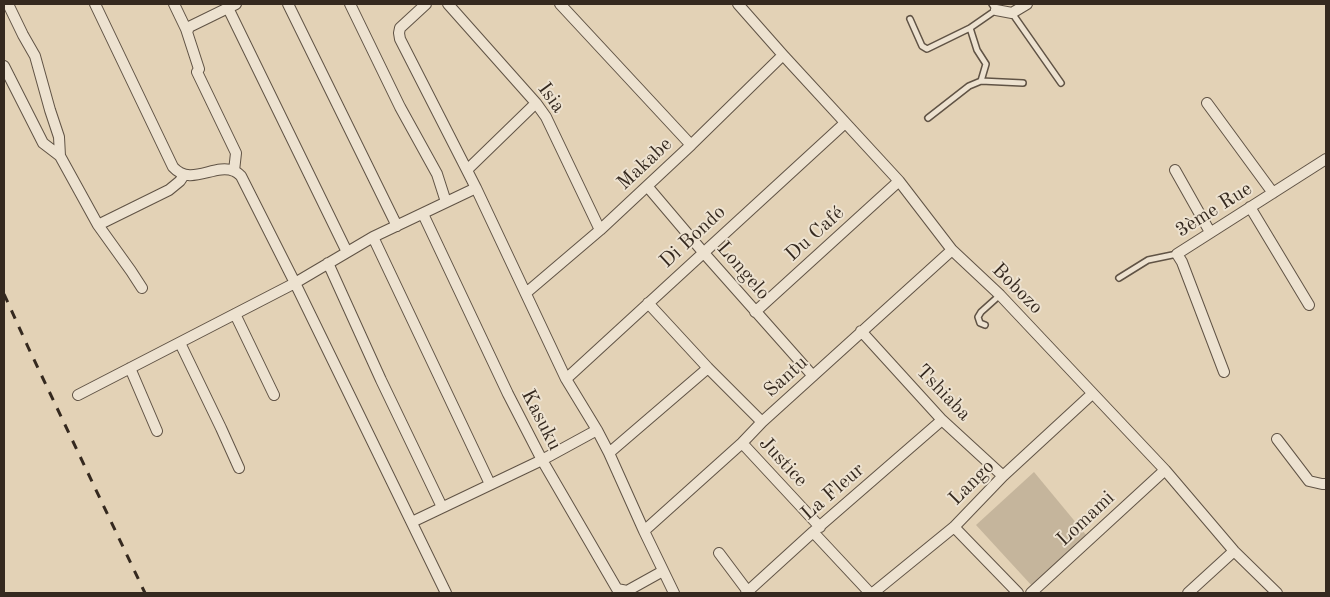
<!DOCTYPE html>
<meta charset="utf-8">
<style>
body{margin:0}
#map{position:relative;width:1330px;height:597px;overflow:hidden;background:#e3d2b6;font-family:"Old Standard TT",serif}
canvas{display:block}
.frame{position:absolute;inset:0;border:5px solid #35291f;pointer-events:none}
</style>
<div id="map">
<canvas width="1330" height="597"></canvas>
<div class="frame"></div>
</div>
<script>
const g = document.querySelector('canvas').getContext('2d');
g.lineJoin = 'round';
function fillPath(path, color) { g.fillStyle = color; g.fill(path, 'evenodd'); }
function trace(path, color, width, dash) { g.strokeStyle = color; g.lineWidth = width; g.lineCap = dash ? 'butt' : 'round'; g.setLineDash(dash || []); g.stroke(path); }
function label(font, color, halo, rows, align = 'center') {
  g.font = font + ' "Old Standard TT",serif'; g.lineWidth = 4; g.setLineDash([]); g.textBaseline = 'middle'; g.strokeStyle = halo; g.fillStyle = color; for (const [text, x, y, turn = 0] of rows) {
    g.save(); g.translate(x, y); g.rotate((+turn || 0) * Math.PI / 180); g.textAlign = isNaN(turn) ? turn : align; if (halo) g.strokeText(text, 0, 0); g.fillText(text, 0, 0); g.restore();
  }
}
const green = new Path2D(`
 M1034,472L1087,536L1033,587L976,525Z`);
const lane = new Path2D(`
 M1012,13L1061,83
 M910,19L922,46L927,49L970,28
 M981,81L986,64L977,50L970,28L996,10L992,4
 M928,118L969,86L981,81L1023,83
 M1119,278L1148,260L1177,254
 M985,325L980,323L978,317L981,312L1000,295`);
const street = new Path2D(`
 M8,4L23,35L35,56L50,110L59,137L60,156
 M95,4L173,167C191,187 214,163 234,171C237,172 239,174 241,176L295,283L446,593
 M174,4L186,29L188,30L187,28L236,4
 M288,4L397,226
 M350,4L400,107L437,174L446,202
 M426,4L400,28L399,33L400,39L476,188L566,379L597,430L609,453L644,531L674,593
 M448,4L536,103L546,117L600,230
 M560,4L691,145
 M738,4L783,55L899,181L952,250L1000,295L1165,470L1234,551L1277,593
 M228,8L347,252
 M996,10L1012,13L1027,4
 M186,29L199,69L197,72L236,153L234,171
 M4,66L43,143L60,156L98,225L169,190L180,181L184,175
 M1207,103L1273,193
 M467,170L536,103
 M1175,170L1210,232
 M647,186L703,252L813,376
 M1250,207L1309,305
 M423,214L508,394L542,460L617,589L627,591L663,571
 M98,225L131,271L142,288
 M373,237L490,484
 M328,263L381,380L442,507
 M526,293L600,230L691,145L783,55
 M648,303L708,368L762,422
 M755,312L899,181
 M235,314L274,395
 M861,331L942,420L1003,476
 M180,343L221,428L239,468
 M130,368L157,431
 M1224,372L1182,262L1177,254L1326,159
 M566,379L845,123
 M78,395L295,283L373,237L476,188
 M1277,439L1309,481L1322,484H1326
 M742,443L820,527
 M609,453L708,368
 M412,522L542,460L597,430
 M954,527L1018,593
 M644,531L742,443L762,422L952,250
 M813,532L870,593
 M719,553L749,593
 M746,593L813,532L942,420
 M873,593L954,527L1003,476L1092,394
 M1031,593L1165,470
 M1188,593L1234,551`);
const rail = new Path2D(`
 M4,294L28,347L145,593`);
const streetNames = [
 ["Isia",551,98,54],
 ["Makabe",645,164,-43],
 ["3ème Rue",1214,210,-32],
 ["Du Café",815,234,-42],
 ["Di Bondo",693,237,-43],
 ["Longelo",743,271,49],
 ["Bobozo",1017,289,45],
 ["Santu",786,377,-42],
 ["Tshiaba",943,393,46],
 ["Kasuku",541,420,63],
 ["Justice",783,462,47],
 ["Lango",972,483,-45],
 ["La Fleur",833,492,-41],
 ["Lomami",1086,519,-43]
];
fillPath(green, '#c5b59c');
trace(lane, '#605345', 8);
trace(street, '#605345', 12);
trace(lane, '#ede2d0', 5);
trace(street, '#ede2d0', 10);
trace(rail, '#35291f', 3, [9, 9]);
label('20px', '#35291f', '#ede2d0', streetNames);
</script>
